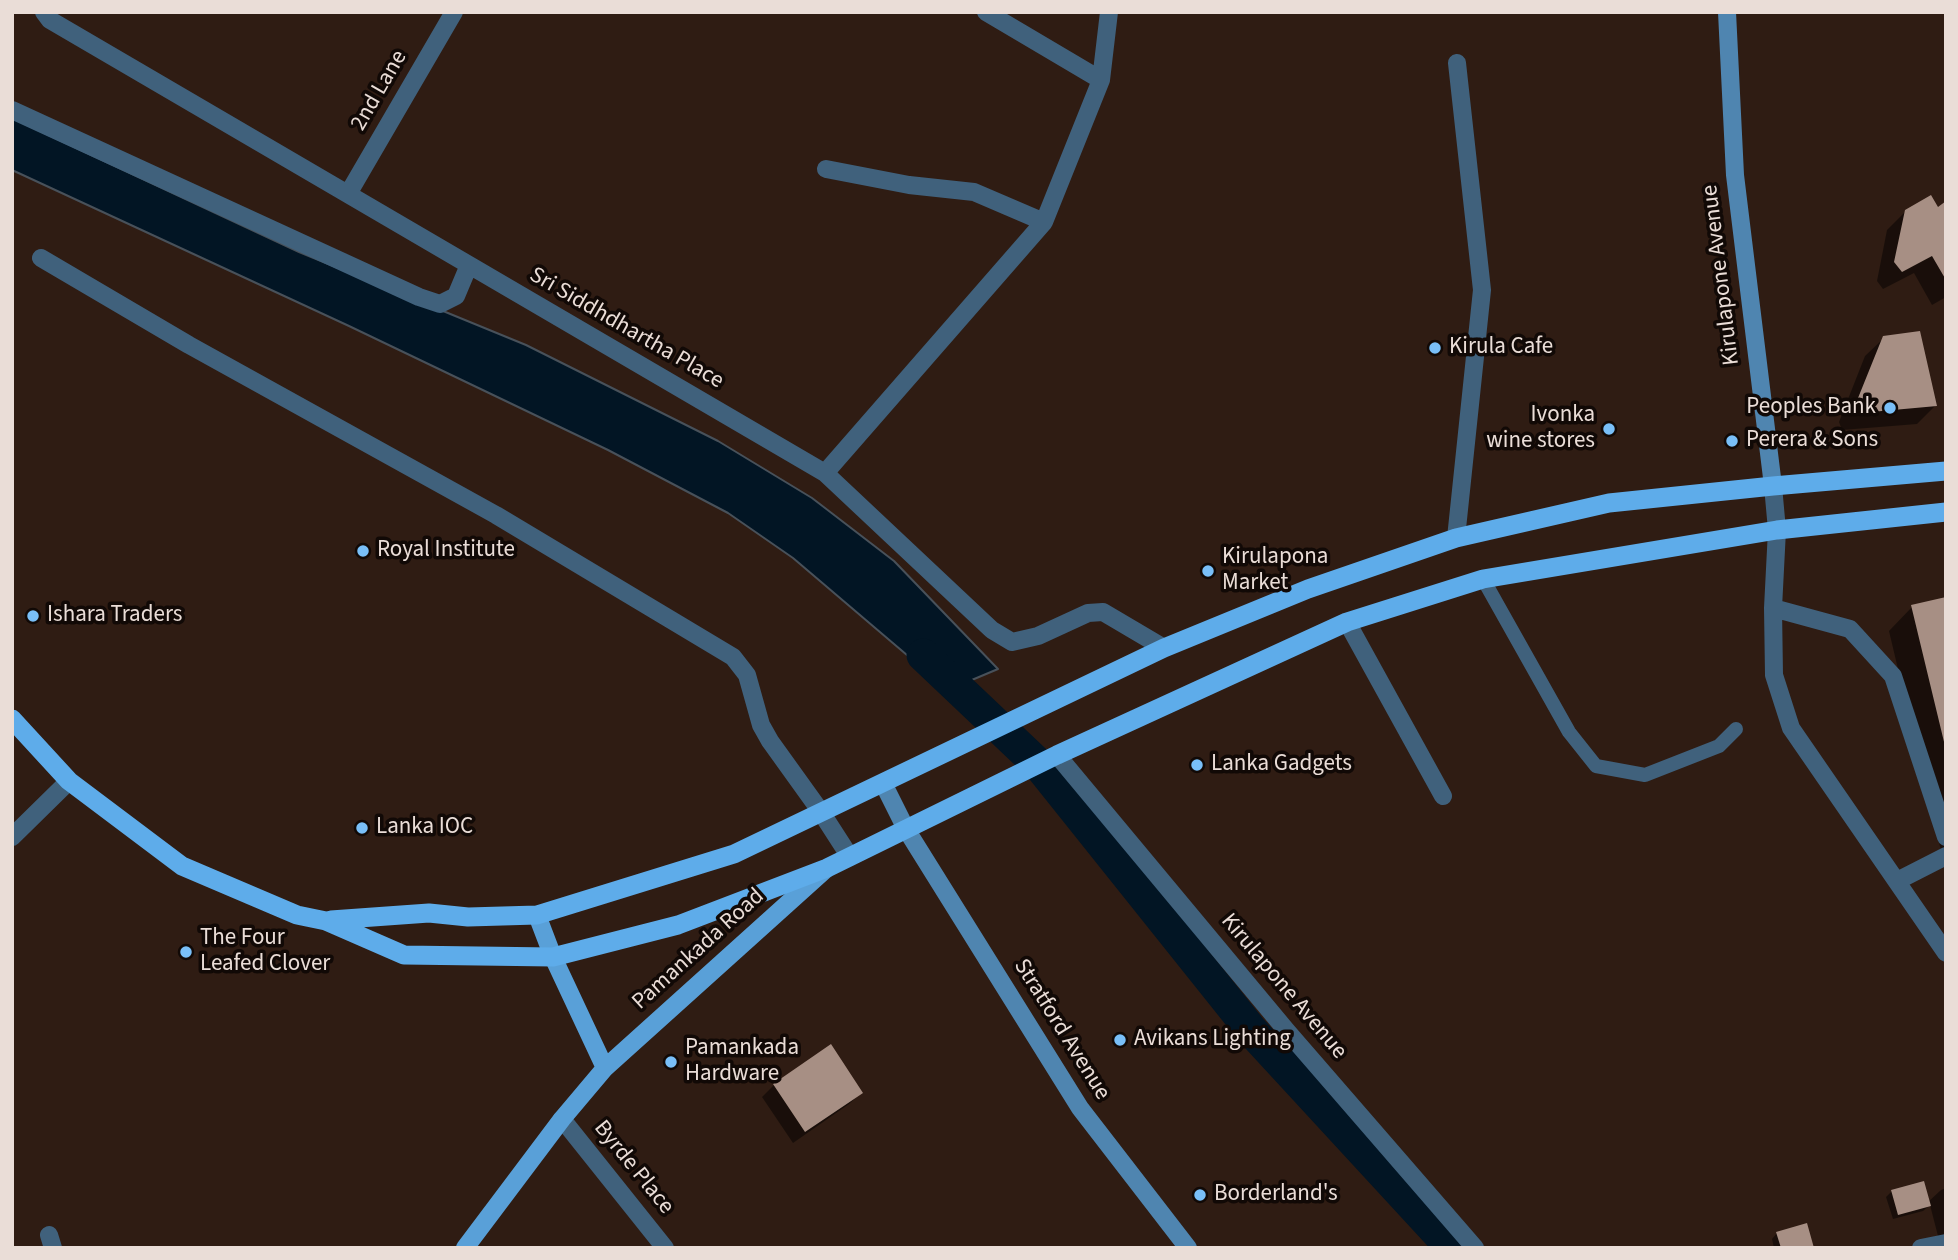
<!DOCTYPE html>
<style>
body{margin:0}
#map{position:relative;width:1958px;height:1260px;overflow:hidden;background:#2f1c13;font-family:"Source Sans 3",sans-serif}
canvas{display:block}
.frame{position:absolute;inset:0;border:14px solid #eaddd7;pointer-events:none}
</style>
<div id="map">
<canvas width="1958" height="1260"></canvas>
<div class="frame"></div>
</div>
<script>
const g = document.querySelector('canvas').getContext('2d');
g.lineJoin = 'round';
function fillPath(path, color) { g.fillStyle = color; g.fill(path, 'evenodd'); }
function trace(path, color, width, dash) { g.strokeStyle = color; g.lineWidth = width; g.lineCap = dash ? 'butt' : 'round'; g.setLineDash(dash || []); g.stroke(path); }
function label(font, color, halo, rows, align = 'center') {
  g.font = font + ' "Source Sans 3",sans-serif'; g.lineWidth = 7; g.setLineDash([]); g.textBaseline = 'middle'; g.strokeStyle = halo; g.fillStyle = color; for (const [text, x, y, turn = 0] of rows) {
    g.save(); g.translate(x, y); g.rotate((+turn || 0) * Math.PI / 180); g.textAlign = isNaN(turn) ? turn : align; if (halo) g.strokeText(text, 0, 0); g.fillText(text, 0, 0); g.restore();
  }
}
const water = new Path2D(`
 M12,118L299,252L526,345L718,441L812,498L894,561L998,669L948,690L793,558L728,513L608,450L349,326L12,170Z`);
const shadow = new Path2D(`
 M1946,204V297L1932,305L1914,273L1883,289L1877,281L1887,230L1906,211L1937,209Z
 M1884,338L1935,406L1917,424L1842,430L1839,422L1865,356Z
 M1946,599V872L1889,631L1912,607Z
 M774,1085L861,1093L849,1104L793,1143L762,1097Z
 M1946,1188V1234L1938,1236L1930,1205L1923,1211L1893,1219L1886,1197L1892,1191L1928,1202L1941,1190Z
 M1777,1233L1812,1248H1774L1772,1239Z`);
const canal = new Path2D(`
 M923,655L1040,766L1251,1030L1452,1248`);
const building = new Path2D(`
 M1931,195L1938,207L1946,201V280L1932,256L1902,272L1894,262L1905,210Z
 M1920,331L1937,406L1860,413L1856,403L1883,336Z
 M1946,597V746H1945L1911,605Z
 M831,1044L863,1093L805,1132L773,1084Z
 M1924,1181L1931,1206L1898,1215L1891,1190Z
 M1807,1223L1814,1248H1781L1776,1232Z`);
const service = new Path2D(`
 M1483,579L1569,732L1596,766L1645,775L1719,746L1736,729`);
const minor = new Path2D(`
 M44,12L50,20L825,473L992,630L1012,642L1038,636L1088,613L1103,612L1164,648
 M986,12L1101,80L1044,222
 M1101,80L1109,12
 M12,110L419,297L440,304L456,296L469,265
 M348,194L454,12
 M41,258L189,345L496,515L733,657L747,675L761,725L770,741L821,812L850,857
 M825,473L1044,222L974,192L909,185L826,169
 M1777,530L1773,608L1774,675L1791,728L1946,953
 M1456,538L1482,290L1457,63
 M1773,608L1850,629L1893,676L1946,837
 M1347,622L1443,796
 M1057,755L1286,1030L1475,1248
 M12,837L69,781
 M1897,881L1946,856
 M562,1119L665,1248
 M49,1235L53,1248
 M1921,1248L1946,1243`);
const tertiary = new Path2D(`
 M1773,486L1777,530`);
const secondary = new Path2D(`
 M1727,12L1735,175L1773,486
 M883,783L906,829L1080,1108L1188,1248`);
const primary = new Path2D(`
 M537,915L553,957L605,1068
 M465,1248L562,1119L605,1068L826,869`);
const trunk = new Path2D(`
 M12,719L69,781L182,866L297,915L326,921L404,955L553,957L678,925L827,868L1057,755L1347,622L1483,579L1777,530L1946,512
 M331,920L429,913L468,917L537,915L734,854L1164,648L1308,589L1456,538L1609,503L1773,486L1946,471`);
const markers = [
 [1435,348,7,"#79bff8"],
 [1890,408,7,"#79bff8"],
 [1609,429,7,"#79bff8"],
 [1732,441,7,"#79bff8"],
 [363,551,7,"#79bff8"],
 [1208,571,7,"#79bff8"],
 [33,616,7,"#79bff8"],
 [1197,765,7,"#79bff8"],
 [362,828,7,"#79bff8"],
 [186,952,7,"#79bff8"],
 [1120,1040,7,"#79bff8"],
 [671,1062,7,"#79bff8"],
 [1200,1195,7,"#79bff8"]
];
const streetNames = [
 ["2nd Lane",380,91,-60],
 ["Kirulapone Avenue",1722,275,-97],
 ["Sri Siddhdhartha Place",626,329,30],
 ["Pamankada Road",699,950,-42],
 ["Kirulapone Avenue",1283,987,50],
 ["Stratford Avenue",1061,1030,58],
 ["Byrde Place",633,1168,51]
];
const poiNames = [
 ["Kirula Cafe",1449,348],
 ["Peoples Bank",1876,408,"right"],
 ["Ivonka",1595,416,"right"],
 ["wine stores",1595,442,"right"],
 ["Perera & Sons",1746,441],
 ["Royal Institute",377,551],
 ["Kirulapona",1222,558],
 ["Market",1222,584],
 ["Ishara Traders",47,616],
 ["Lanka Gadgets",1211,765],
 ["Lanka IOC",376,828],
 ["The Four",200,939],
 ["Leafed Clover",200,965],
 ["Avikans Lighting",1134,1040],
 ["Pamankada",685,1049],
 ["Hardware",685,1075],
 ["Borderland's",1214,1195]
];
fillPath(water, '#021524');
trace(water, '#48515a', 2);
fillPath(shadow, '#0007');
trace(canal, '#021524', 33);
fillPath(building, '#a78f84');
trace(service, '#40617c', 14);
trace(minor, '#40617c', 18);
trace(tertiary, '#40617c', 18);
trace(secondary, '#4f85b0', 18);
trace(primary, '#59a0d8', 18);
trace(trunk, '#5eacea', 19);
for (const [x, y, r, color] of markers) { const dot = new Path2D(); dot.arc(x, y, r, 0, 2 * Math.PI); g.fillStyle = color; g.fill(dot); trace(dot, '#110906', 2.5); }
label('23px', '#eaddd7', '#110906', streetNames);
label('23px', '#eaddd7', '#110906', poiNames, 'left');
</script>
